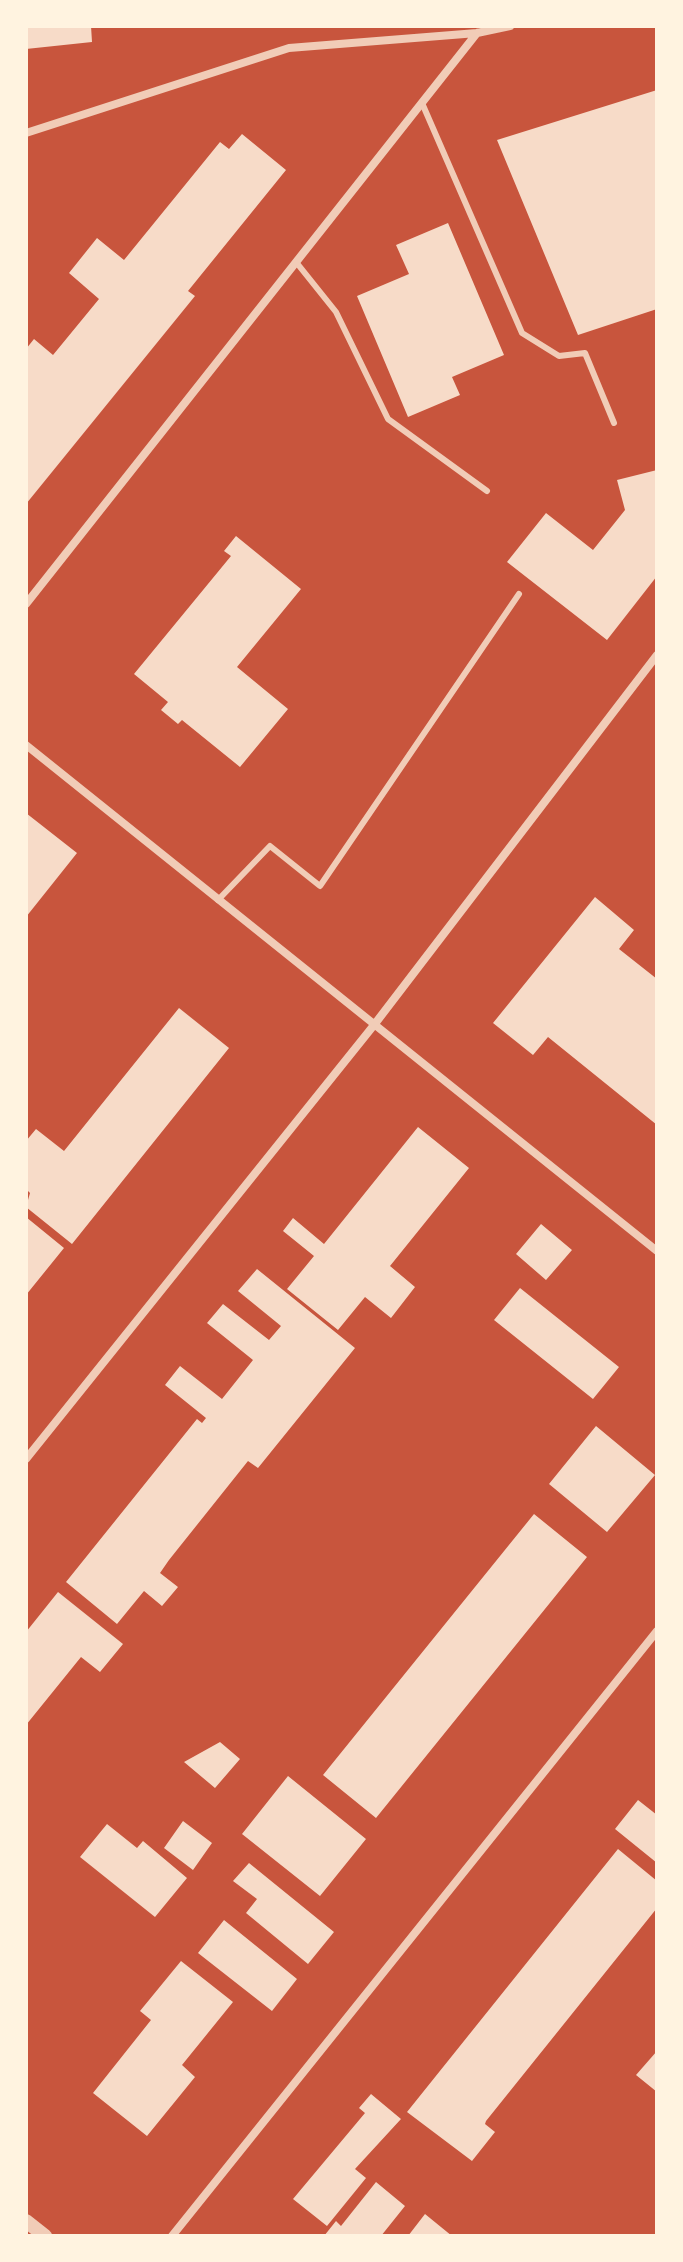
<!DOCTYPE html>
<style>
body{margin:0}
#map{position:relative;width:683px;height:2262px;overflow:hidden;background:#c8553d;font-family:Overpass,sans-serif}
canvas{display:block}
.frame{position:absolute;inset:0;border:28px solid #fff3e0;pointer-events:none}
</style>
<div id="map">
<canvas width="683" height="2262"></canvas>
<div class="frame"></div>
</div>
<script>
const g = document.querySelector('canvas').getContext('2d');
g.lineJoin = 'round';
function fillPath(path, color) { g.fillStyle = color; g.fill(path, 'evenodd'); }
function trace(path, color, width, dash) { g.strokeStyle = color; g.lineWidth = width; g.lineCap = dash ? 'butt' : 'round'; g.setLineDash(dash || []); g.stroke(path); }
const building = new Path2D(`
 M26,26H91L92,42L26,49Z
 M657,90V309L578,335L497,140Z
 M242,134L286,170L188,291L195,296L26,504V349L34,339L53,355L99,299L69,273L97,238L124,260L220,142L229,149Z
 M448,223L504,355L452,377L460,395L408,417L357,296L409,274L396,245Z
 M657,470V576L607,640L507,562L546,513L593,550L625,510L617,480Z
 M236,536L301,589L237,667L288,709L240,767L182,720L178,724L161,710L168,702L134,674L231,556L224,551Z
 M26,813L77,853L26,917Z
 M595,897L634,930L619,949L657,979V1125L548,1037L533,1055L493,1023Z
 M179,1008L229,1048L72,1244L26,1207L30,1193L26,1189V1141L36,1129L64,1151Z
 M418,1127L469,1168L390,1266L415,1287L391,1318L365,1297L338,1330L287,1289L314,1256L283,1231L293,1218L324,1244Z
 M26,1217L64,1248L26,1295Z
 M541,1224L572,1250L546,1280L516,1254Z
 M257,1269L355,1348L258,1468L248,1461L169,1560L160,1573L178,1587L162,1606L144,1591L117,1624L66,1582L197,1419L202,1423L206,1418L165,1385L180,1366L222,1399L253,1360L207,1323L223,1304L269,1340L281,1326L238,1291Z
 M520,1288L619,1367L593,1399L494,1320Z
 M596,1426L655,1475L607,1532L549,1484Z
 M534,1514L587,1557L376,1818L323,1775Z
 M58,1592L123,1644L100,1672L81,1657L26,1725V1632Z
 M220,1742L240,1759L215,1788L184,1762Z
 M288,1776L366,1839L320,1896L242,1834Z
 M638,1800L657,1815V1863L615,1829Z
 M183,1821L212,1843L193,1870L164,1848Z
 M107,1824L137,1848L143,1841L187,1878L155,1917L80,1857Z
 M618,1849L657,1881V1908L486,2121L485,2124L495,2132L472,2161L407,2112Z
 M249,1863L334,1932L308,1964L246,1913L257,1899L233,1881Z
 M224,1920L297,1979L272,2011L198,1953Z
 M181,1961L233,2002L182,2065L195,2077L147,2136L93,2093L151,2020L140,2011Z
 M657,2051V2092L636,2075Z
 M371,2094L401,2119L355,2169L366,2178L327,2226L293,2199L365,2113L359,2108Z
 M376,2182L405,2206L381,2236H324L336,2221L341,2226Z
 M425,2214L452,2236H408Z`);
const service = new Path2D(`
 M422,103L522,333L559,356L585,353L614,423
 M296,262L336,312L388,419L487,491
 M218,900L270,846L320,886L519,594`);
const minor = new Path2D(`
 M26,133L289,48L477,33L510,26
 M26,604L477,33
 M26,745L657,1251
 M26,1459L374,1025L657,655
 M172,2236L657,1631`);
const tertiary = new Path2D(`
 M26,2221L45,2236`);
fillPath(building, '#f7dbc8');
trace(service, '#f1ccb7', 6);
trace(minor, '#f1ccb7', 8);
trace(tertiary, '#f1ccb7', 14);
</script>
